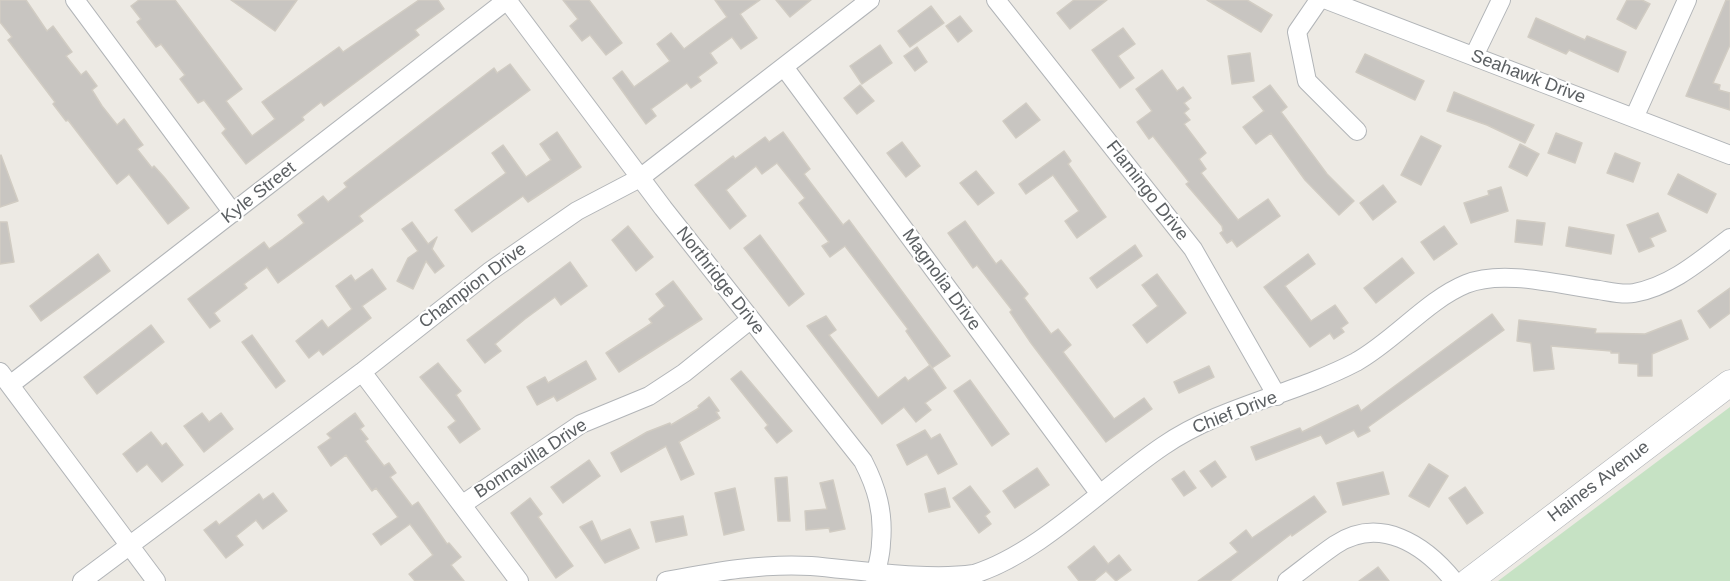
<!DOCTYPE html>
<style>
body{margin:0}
canvas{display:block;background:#edeae4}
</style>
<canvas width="1730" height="581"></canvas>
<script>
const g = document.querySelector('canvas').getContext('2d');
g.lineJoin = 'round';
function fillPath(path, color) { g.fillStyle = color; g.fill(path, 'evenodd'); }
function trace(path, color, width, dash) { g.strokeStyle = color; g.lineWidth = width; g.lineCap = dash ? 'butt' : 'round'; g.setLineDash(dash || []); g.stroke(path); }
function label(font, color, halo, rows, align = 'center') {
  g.font = font + ' Helvetica,sans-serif'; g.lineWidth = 4.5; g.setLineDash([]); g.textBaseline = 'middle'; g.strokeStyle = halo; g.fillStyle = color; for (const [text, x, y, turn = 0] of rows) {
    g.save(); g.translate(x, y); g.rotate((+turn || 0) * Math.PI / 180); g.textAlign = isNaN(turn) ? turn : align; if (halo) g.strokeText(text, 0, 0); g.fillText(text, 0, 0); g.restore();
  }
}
const green = new Path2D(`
 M1730,407V581H1498Z`);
const building = new Path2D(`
 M0,0H26L47,31L53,26L72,52L66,56L81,75L86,71L97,86L92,90L102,106L117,125L124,119L143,145L137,149L152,168L154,166L164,177L189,208L168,224L129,174L117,184L68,120L66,121L53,104L55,102L8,40L12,37L0,22Z
 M139,0H175L242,89L226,101L252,136L275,119L262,102L339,47L343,52L419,0H438L444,9L415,30L419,35L324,106L321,102L302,117L304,120L246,164L222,133L226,129L204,100L198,103L180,79L185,75L161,44L156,47L137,22L141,19L131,6Z
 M231,0H297L275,31Z
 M563,0H589L622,43L606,55L590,35L582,41L570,26L578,19Z
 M715,0H760L740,14L757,38L741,49L732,37L710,53L717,63L698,77L701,81L691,88L687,83L651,109L656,116L646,124L613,78L622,71L634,87L670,61L657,44L671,33L684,49L708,31L727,17Z
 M776,0H811L790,17Z
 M1074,0H1107L1070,29L1057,13Z
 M1207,0H1247L1272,15L1261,32Z
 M1627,0H1642L1650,4L1636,29L1617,19Z
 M1726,0H1730V45L1713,83L1720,85L1719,90L1730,93V110L1686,96Z
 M931,6L944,23L910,47L898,31Z
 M960,16L972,31L958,42L946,26Z
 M1536,18L1585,40L1587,36L1626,52L1618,72L1569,50L1566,54L1528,37Z
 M1123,28L1135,44L1118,56L1134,78L1120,88L1092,50Z
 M880,45L892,63L862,84L850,66Z
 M917,47L927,62L915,71L904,56Z
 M1250,53L1254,81L1232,84L1228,56Z
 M1365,54L1424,81L1415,100L1356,72Z
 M510,64L530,90L383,198L359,216L363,221L278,283L267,267L244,284L247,288L214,313L220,321L210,328L188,299L264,242L269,249L283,239L304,223L298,215L323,196L328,202L347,187L344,183L468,88L494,68L497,73Z
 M1162,70L1177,91L1183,87L1191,98L1184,103L1189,109L1184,113L1190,120L1184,124L1206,153L1199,159L1206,169L1201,173L1238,220L1268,199L1280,216L1237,247L1232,240L1227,243L1220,233L1223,231L1222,226L1186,184L1189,182L1153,136L1149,139L1137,122L1152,111L1136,89Z
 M860,85L874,101L857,114L844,98Z
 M1270,85L1287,107L1281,112L1327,174L1354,201L1339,215L1305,180L1271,133L1256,144L1243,127L1264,111L1253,97Z
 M1454,92L1534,125L1525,143L1487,125L1447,111Z
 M1026,103L1040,120L1016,138L1003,121Z
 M557,132L581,167L528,202L523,196L472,232L455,210L506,173L492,153L503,145L526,177L551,160L540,144Z
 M783,132L810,169L804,174L843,225L849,220L950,356L932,368L906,331L908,329L845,246L830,257L822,246L829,242L799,203L805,198L777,163L762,174L756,166L726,190L746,216L730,229L695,185L733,156L735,159L765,137L769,142Z
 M1556,133L1582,143L1575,163L1548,153Z
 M1421,136L1441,146L1421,185L1401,175Z
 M902,142L920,166L906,177L887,153Z
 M1520,144L1539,154L1527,176L1509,167Z
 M1064,151L1071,161L1068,164L1106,217L1077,238L1065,221L1079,211L1053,175L1026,194L1019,184Z
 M1615,153L1640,163L1633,182L1607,173Z
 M1,155L18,201L0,207V156Z
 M976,171L994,193L978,205L960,183Z
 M1678,174L1716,194L1707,213L1668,194Z
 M1383,185L1396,202L1373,220L1360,203Z
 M1501,187L1508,211L1471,223L1464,203L1489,195L1488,191Z
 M1658,213L1666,231L1650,238L1654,246L1639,252L1627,225Z
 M1517,220L1545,223L1542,245L1515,242Z
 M965,221L996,264L1001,260L1028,294L1024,298L1051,334L1058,329L1071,345L1063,352L1114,419L1144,398L1152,409L1106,442L1031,343L1010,312L1012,310L977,265L973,268L948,233Z
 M0,222H7L14,262L0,264Z
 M412,222L428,244L437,237L432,249L444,266L435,273L426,261L413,289L397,281L408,258L418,251L402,229Z
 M628,226L653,257L636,271L612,240Z
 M1444,226L1457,244L1434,260L1421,242Z
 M1569,227L1614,235L1611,254L1566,246Z
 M760,235L804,294L789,306L744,248Z
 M1135,245L1142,256L1097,288L1090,278Z
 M98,254L110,271L41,321L30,306Z
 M1308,254L1315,264L1285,286L1311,321L1335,305L1348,323L1341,328L1344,332L1334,339L1330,333L1310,347L1264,287Z
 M1402,258L1414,273L1376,303L1364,288Z
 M570,262L587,286L561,305L555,297L525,319L495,344L501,351L485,363L467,340Z
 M372,269L386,289L362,306L371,318L323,355L319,350L309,358L296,341L322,320L328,328L352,309L336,286L351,275L355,281Z
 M1157,274L1186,313L1147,343L1133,325L1158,306L1142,285Z
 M673,281L702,319L619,372L606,353L652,323L649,319L665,306L656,294Z
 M1730,288V313L1710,328L1698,311Z
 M1492,314L1504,330L1368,427L1370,431L1358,437L1354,430L1326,444L1321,435L1256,460L1251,447L1300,428L1302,432L1358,405L1361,411Z
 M826,316L836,330L829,335L878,398L905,377L908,381L930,365L946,388L925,403L931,410L916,422L904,407L882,424L807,326Z
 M1519,320L1596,329L1595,333L1645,334L1681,320L1688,339L1652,354V376H1638V364L1619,363V353H1611V351L1551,346L1554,369L1534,371L1531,343L1517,341Z
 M151,325L164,342L97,394L84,377Z
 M252,335L285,381L276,388L242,342Z
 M586,361L596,379L557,401L554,396L537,405L527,387L545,377L548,383Z
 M438,363L461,391L456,395L480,429L460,443L448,427L456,421L420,377Z
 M1209,366L1214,377L1179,393L1174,382Z
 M741,371L792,431L777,443L765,428L768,425L731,379Z
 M970,380L1009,434L992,446L954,391Z
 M709,397L719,411L716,412L720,418L679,442L694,474L681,480L666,446L621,472L611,453L647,432L670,423L671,425L699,408L698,406Z
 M202,413L209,422L221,413L233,429L204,452L184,426Z
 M355,413L364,426L360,429L368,439L365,441L384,466L389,463L396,473L390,477L412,506L418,502L447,544L449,543L461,557L451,565L464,581H415L409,574L433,555L410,524L381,545L373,534L398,517L376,488L372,491L346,455L331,466L318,447L331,438L327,434Z
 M925,430L931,439L940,434L957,464L938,474L927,454L907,465L897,445Z
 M151,432L162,446L166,443L183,465L162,482L147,464L137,472L123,454Z
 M589,460L600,476L563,503L551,487Z
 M1215,461L1226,477L1212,487L1200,471Z
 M1429,464L1448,476L1429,507L1409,496Z
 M1037,468L1049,485L1015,508L1003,491Z
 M1184,471L1196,488L1184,496L1172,479Z
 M1383,472L1389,494L1343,505L1337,483Z
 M787,477L790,521H778L775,478Z
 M833,480L845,529L830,532L829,528L806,530L805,511L827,509L820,483Z
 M970,486L990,512L985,516L991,524L979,533L953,498Z
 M1465,487L1483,513L1467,524L1449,498Z
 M735,488L744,530L724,535L715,493Z
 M945,488L950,507L929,512L925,494Z
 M273,493L287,511L263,529L256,520L236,536L243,545L226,558L204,530L216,521L219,525L259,494L263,500Z
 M1314,496L1326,512L1292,536L1291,534L1230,581H1198L1238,552L1230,543L1246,530L1252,538Z
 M530,498L542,514L538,517L573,566L556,578L511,513Z
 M683,516L687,535L656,542L651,522Z
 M592,521L601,541L630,529L639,548L605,563L580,527Z
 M1094,546L1108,564L1119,555L1131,570L1116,581L1106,571L1094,581H1079L1068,567Z
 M1378,567L1389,581H1359Z`);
const street = new Path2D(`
 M75,0L233,213
 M507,0L663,208L863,461C877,488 884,513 881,543C881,556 876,568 875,581
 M996,0L1193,249L1277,396
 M1319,0L1297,32L1307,81L1357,131
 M1327,0L1730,155
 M1474,56L1501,0
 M784,67L1099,493
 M1634,118L1687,0
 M0,372L156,581
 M362,372L519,581
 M10,385L507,0
 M463,504L581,424L649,396L684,373L750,320
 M82,581L362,372L489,272L577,211L640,178L870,0
 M666,581C714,572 761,563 811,566C859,570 928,581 974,574C1039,554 1105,485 1163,446C1221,406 1293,395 1356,362C1394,341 1427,300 1466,284C1503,269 1561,285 1599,290C1611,292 1623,295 1634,293C1672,286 1701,260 1730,238
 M1287,581C1303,569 1319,556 1335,545C1380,515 1425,545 1454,581`);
const secondary = new Path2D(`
 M1469,581L1730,383`);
const streetNames = [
 ["Seahawk Drive",1528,77,21],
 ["Flamingo Drive",1147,191,52],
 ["Kyle Street",259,193,-38],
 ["Magnolia Drive",941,280,54],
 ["Northridge Drive",720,281,52],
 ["Champion Drive",473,286,-37],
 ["Chief Drive",1235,413,-21],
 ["Bonnavilla Drive",531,459,-33],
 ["Haines Avenue",1599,482,-37]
];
fillPath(green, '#c6e2c4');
fillPath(building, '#c8c5c1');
trace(building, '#d1ccc3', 1.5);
trace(street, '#b2b5b8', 20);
trace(secondary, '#b1b4b8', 27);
trace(street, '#fff', 18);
trace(secondary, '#fff', 26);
label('18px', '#5c6063', '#fff', streetNames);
</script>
